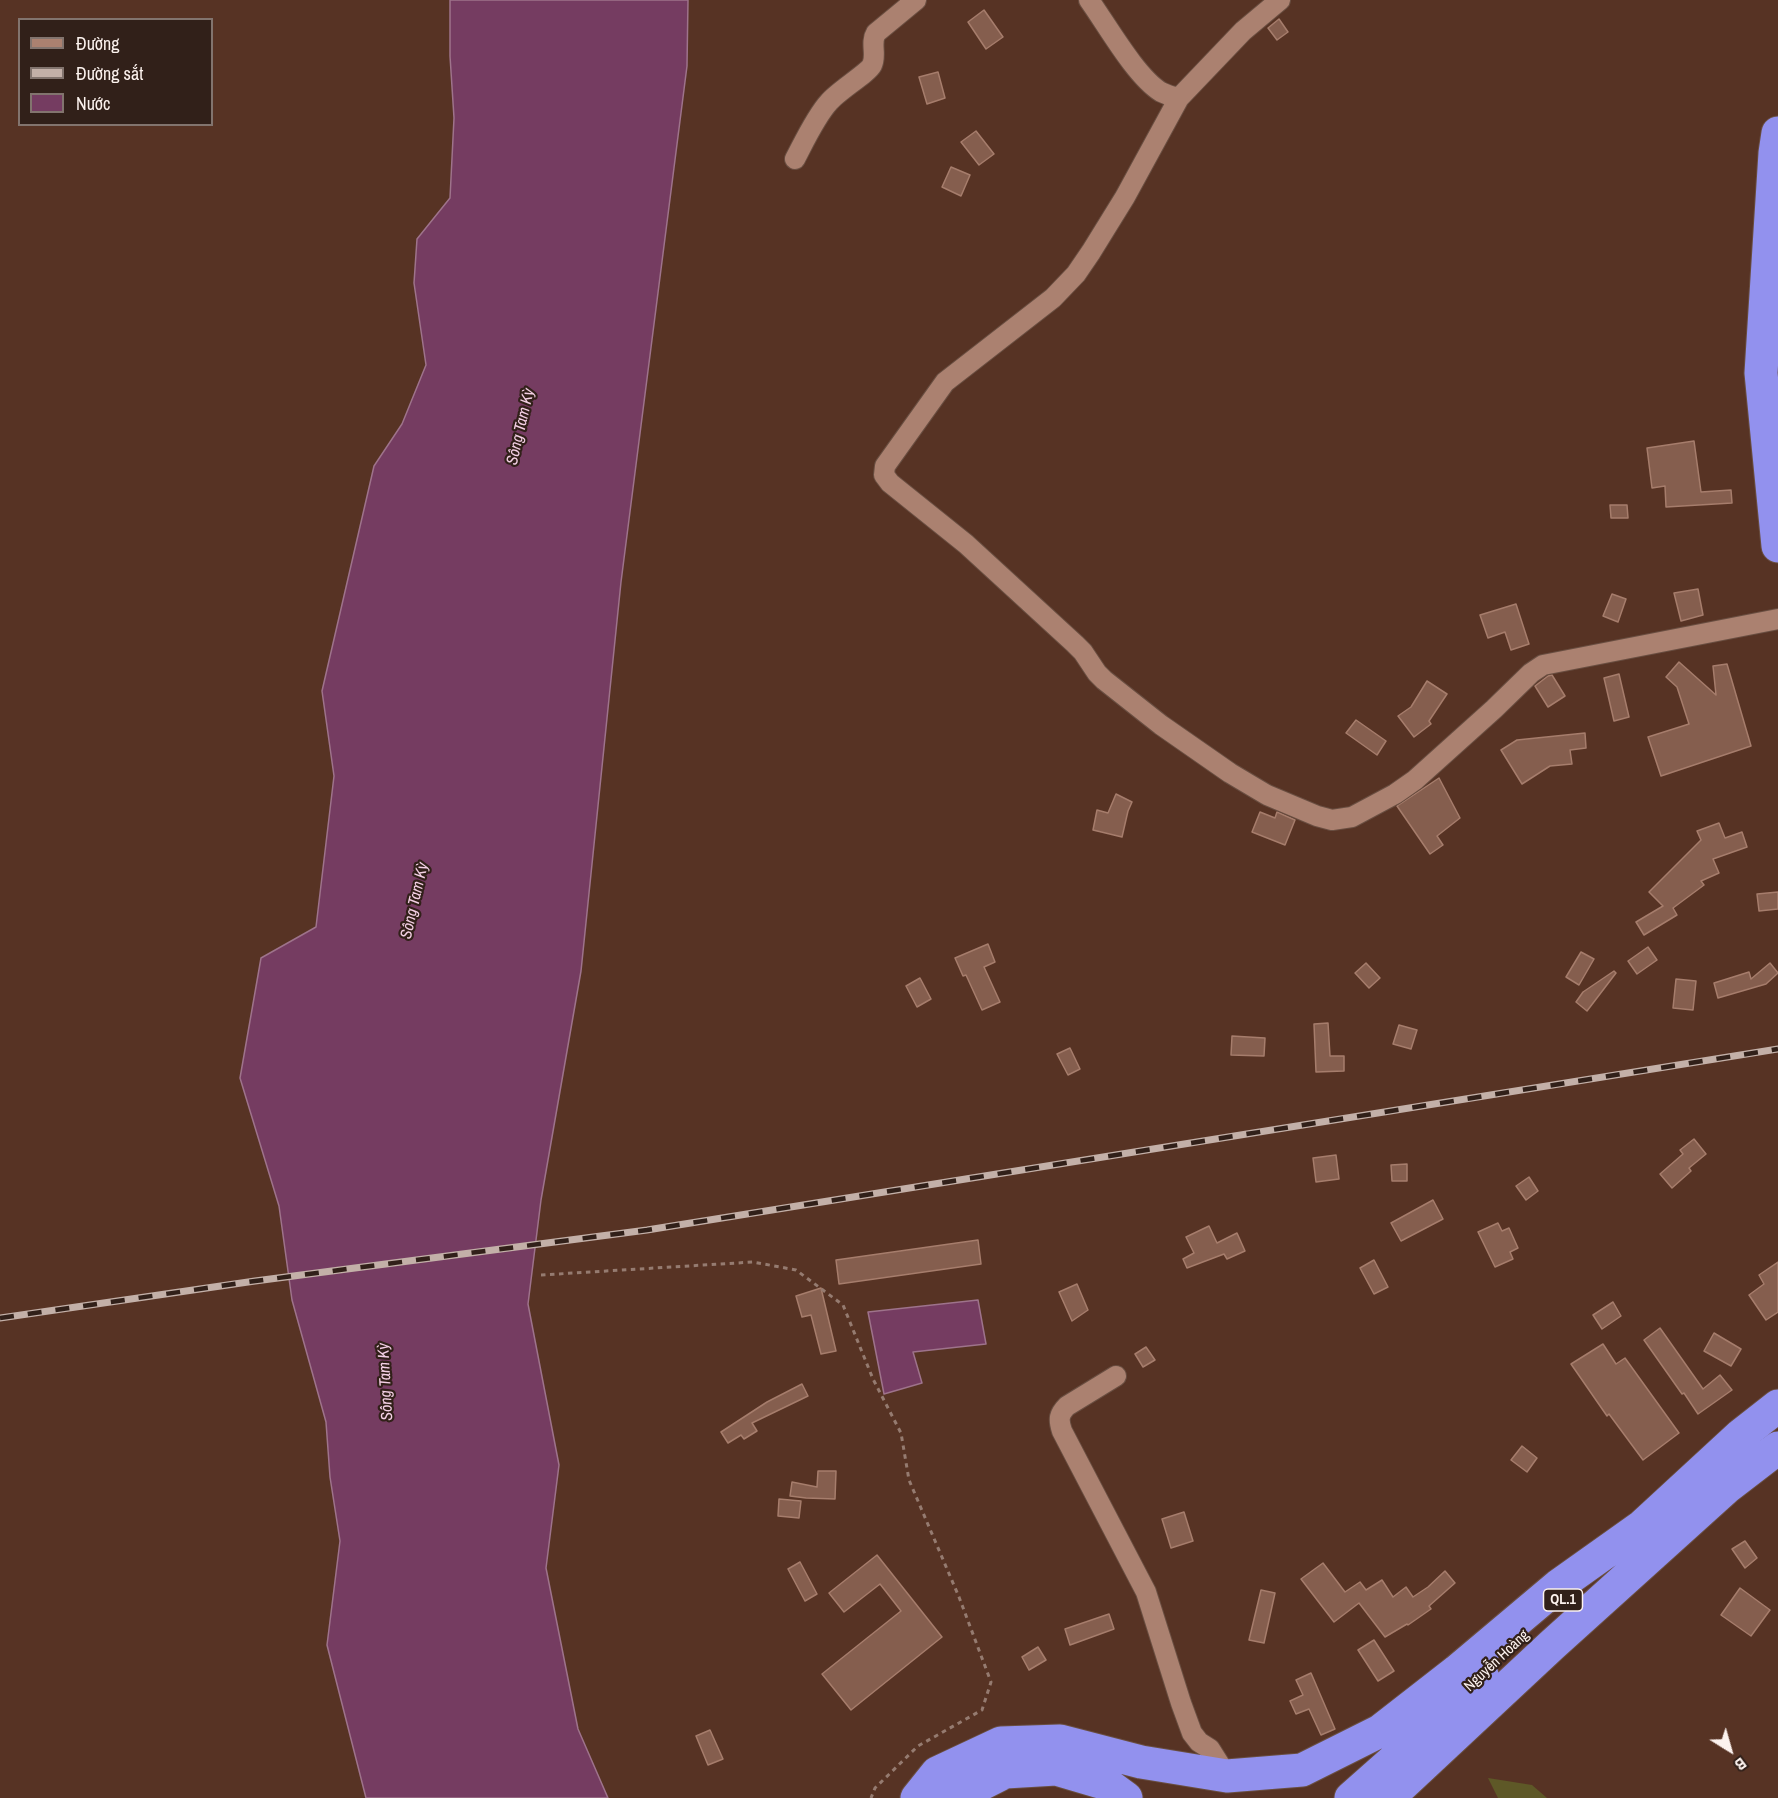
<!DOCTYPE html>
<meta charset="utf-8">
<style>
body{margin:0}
#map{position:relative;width:1778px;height:1798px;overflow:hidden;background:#573324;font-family:"Archivo Narrow",sans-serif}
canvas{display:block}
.legend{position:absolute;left:18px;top:18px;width:195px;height:108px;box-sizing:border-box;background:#312019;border:2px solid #82746e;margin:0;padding:8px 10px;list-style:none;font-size:18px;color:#fcf2ee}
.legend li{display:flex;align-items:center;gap:12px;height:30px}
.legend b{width:30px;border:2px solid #82746e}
.north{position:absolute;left:1700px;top:1720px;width:60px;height:60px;-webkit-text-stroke:4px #312019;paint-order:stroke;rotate:143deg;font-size:16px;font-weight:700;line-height:24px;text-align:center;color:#fcf2ee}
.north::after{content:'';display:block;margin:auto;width:21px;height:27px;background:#fcf2ee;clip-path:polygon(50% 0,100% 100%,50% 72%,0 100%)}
</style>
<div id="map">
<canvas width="1778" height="1798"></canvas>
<ul class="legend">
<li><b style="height:8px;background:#ab8170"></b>Đường</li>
<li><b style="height:8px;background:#c3b0a8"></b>Đường sắt</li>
<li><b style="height:16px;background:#753c61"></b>Nước</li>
</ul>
<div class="north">B</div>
</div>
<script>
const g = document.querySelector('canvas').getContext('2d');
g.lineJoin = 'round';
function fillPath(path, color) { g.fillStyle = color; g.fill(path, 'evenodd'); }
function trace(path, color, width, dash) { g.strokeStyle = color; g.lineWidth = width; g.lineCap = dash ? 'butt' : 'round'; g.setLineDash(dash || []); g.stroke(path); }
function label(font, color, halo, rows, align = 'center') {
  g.font = font + ' "Archivo Narrow",sans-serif'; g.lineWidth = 4.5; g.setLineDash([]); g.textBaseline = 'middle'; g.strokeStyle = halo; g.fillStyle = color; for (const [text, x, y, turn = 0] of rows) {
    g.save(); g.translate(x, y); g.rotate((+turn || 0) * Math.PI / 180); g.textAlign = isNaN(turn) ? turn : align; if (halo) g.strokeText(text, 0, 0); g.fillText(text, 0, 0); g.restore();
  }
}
const green = new Path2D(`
 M1488,1778L1532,1785L1547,1798H1498Z`);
const water = new Path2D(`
 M450,0H688L687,66L621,582L581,971L541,1200L528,1304L559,1465L546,1568L578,1729L608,1798H366L327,1645L340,1541L330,1477L326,1422L292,1300L279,1206L240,1078L261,958L316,927L334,776L322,691L374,466L402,424L426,365L414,283L417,239L450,198L454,118L450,56Z
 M978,1300L986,1344L913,1352L922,1383L884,1394L868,1312Z`);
const building = new Path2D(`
 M984,10L1003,37L986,49L968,22Z
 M1279,19L1288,32L1277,40L1268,28Z
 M938,72L945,98L927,104L919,77Z
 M976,131L994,154L979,165L961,142Z
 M951,167L970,175L961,196L942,187Z
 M1694,441L1701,492L1731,490L1732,503L1666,507L1665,486L1652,488L1647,448Z
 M1610,505H1627L1628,518H1611Z
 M1698,589L1703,615L1681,621L1674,593Z
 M1612,594L1626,599L1618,622L1603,616Z
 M1516,604L1529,644L1511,650L1505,632L1488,638L1480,615Z
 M1679,662L1716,695L1713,666L1727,664L1751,746L1661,776L1648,737L1689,724L1677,687L1666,677Z
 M1619,674L1629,717L1614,721L1604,678Z
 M1552,675L1565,696L1548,707L1535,686L1548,676Z
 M1427,681L1447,694L1429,721L1431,724L1414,737L1398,716L1411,707Z
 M1356,720L1386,741L1377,755L1346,733Z
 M1585,733L1586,748L1570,750L1572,764L1550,766L1522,784L1501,750L1517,740Z
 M1439,778L1460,818L1437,836L1443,845L1430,854L1397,806Z
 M1116,794L1132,802L1128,811L1122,837L1093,830L1097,810L1108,813Z
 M1260,812L1275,818L1277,812L1295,820L1285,845L1252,832Z
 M1719,823L1725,838L1742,832L1747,847L1713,859L1719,873L1701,881L1704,885L1673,908L1677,915L1644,935L1636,922L1663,906L1649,892L1701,840L1697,831Z
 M1778,892V909L1759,911L1757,894Z
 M988,944L995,962L984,967L1000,1002L982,1010L966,975L963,976L955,958Z
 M1648,947L1657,960L1637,974L1628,961Z
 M1581,952L1594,959L1579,985L1566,977Z
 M1366,963L1380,978L1369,988L1355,973Z
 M1770,963L1778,973L1766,984L1718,998L1714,983L1749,972L1751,979Z
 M1614,971L1616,973L1587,1011L1576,1002L1583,992Z
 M920,978L931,999L917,1007L906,986Z
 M1676,979L1696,981L1693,1010L1673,1008Z
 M1328,1023L1330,1056H1344V1071L1316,1072L1314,1024Z
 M1399,1025L1417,1030L1411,1049L1393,1044Z
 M1232,1036L1265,1038L1264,1056L1231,1055Z
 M1070,1048L1080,1069L1068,1075L1057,1054Z
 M1694,1139L1706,1154L1689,1168L1691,1171L1672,1188L1660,1174L1683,1154L1680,1150Z
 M1336,1155L1339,1179L1316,1182L1313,1158Z
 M1407,1164V1181H1392L1391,1165Z
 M1529,1177L1538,1191L1526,1200L1516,1186Z
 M1433,1200L1443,1219L1401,1241L1391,1223Z
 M1498,1223L1502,1231L1509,1228L1518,1248L1510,1252L1513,1259L1495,1267L1478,1232Z
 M1209,1226L1217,1243L1237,1233L1245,1251L1227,1259L1224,1254L1187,1268L1183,1259L1194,1253L1186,1237Z
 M978,1240L981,1264L839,1284L836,1260Z
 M1374,1260L1388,1287L1374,1294L1360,1268Z
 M1778,1262V1312L1766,1320L1749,1295L1764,1284L1759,1275Z
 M1077,1284L1088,1310L1072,1321L1059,1292Z
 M821,1288L836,1351L821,1354L811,1315L802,1317L796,1296Z
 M1613,1302L1621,1316L1602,1329L1593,1315Z
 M1660,1328L1703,1389L1720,1375L1732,1390L1698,1414L1684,1393L1682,1394L1644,1340Z
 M1714,1333L1741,1349L1731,1366L1704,1351Z
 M1603,1344L1616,1364L1625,1358L1679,1433L1643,1460L1609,1414L1607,1416L1571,1364Z
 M1146,1347L1155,1360L1143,1367L1135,1354Z
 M802,1384L808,1396L752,1423L757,1431L744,1439L741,1435L728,1443L721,1432L767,1402Z
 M1522,1446L1537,1458L1527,1472L1511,1460Z
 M818,1471H836L835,1499L806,1498L790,1496L792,1482L817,1487Z
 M779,1499L801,1501L799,1518L778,1516Z
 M1184,1512L1193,1541L1171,1548L1162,1519Z
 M1745,1541L1757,1558L1745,1568L1732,1549Z
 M877,1555L942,1637L851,1710L822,1674L901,1611L880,1584L844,1612L829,1593Z
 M800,1562L817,1594L805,1601L788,1569Z
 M1323,1563L1345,1592L1360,1582L1366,1590L1382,1580L1393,1597L1406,1587L1413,1597L1428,1587L1445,1571L1455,1583L1429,1606L1431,1609L1408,1625L1407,1624L1385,1637L1359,1603L1334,1622L1301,1579Z
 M1740,1588L1770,1610L1751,1636L1721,1615Z
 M1261,1590L1275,1593L1264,1643L1249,1640Z
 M1109,1614L1114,1629L1070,1645L1065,1629Z
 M1374,1640L1394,1671L1378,1681L1358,1650Z
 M1038,1647L1046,1660L1029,1670L1022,1657Z
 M1311,1673L1335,1729L1321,1735L1309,1709L1296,1714L1290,1701L1303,1695L1296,1680Z
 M710,1730L723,1759L708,1765L696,1736Z`);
const path = new Path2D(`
 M541,1275L753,1262L796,1270L843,1305L873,1379L901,1433L909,1480L959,1597L991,1682L982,1710L918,1746L875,1788L871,1798`);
const street = new Path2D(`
 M1089,0C1107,25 1136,77 1161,92C1167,95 1173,97 1179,98
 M1280,0L1243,31L1179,98L1125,197L1091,252L1076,274L1053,298L945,382L885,466L884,475L890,483L966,544L1075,644L1083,652L1097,673L1104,680L1161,725L1230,773L1267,795L1317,816L1332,820L1352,817L1395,794L1415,780L1494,709L1531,673L1543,665L1778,619
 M795,159C804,142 816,116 829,102C838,91 868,73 872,65C877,55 870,43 876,33L916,0
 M1116,1376L1067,1406C1059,1414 1058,1419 1062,1431L1146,1592L1181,1703L1192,1733L1199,1742L1210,1749L1227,1776`);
const highway = new Path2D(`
 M1778,133L1775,153L1761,373L1778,546
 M1625,1542L1741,1435L1778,1406
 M917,1798L937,1773L1001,1743L1060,1741L1141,1762L1227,1776L1302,1770L1380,1731L1457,1671L1558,1586L1641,1527
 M954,1798L1005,1772L1056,1769L1107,1784L1126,1798
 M1351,1798L1395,1759L1482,1675
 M1388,1798L1552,1645L1726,1488L1778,1448`);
const rail = new Path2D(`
 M0,1318L255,1281L647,1230L1778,1049`);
const shields = [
 [1563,1600,39]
];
const shieldNames = [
 ["QL.1",1563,1600]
];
const streetNames = [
 ["Nguyễn Hoàng",1497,1661,-43]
];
const waterNames = [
 ["Sông Tam Kỳ",521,427,-77],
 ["Sông Tam Kỳ",415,901,-77],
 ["Sông Tam Kỳ",386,1382,-93]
];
fillPath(green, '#5e5827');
fillPath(water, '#753c61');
trace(water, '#9e738b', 1.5);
fillPath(building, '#855e4e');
trace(building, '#a67d6c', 1.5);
trace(street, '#694e41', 22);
trace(highway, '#694e41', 35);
trace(path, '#957b70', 3, [4.5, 4.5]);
trace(street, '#ab8170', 20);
trace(highway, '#9291ee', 33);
trace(rail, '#c3b0a8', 7);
trace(rail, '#312019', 4.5, [14]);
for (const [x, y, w] of shields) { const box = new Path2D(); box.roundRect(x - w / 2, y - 11, w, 22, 4.5); g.fillStyle = '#312019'; g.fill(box); trace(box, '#fcf2ee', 1.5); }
label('bold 14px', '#fcf2ee', null, shieldNames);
label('15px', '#fcf2ee', '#312019', streetNames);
label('italic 16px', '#f4d0e5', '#312019', waterNames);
</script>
